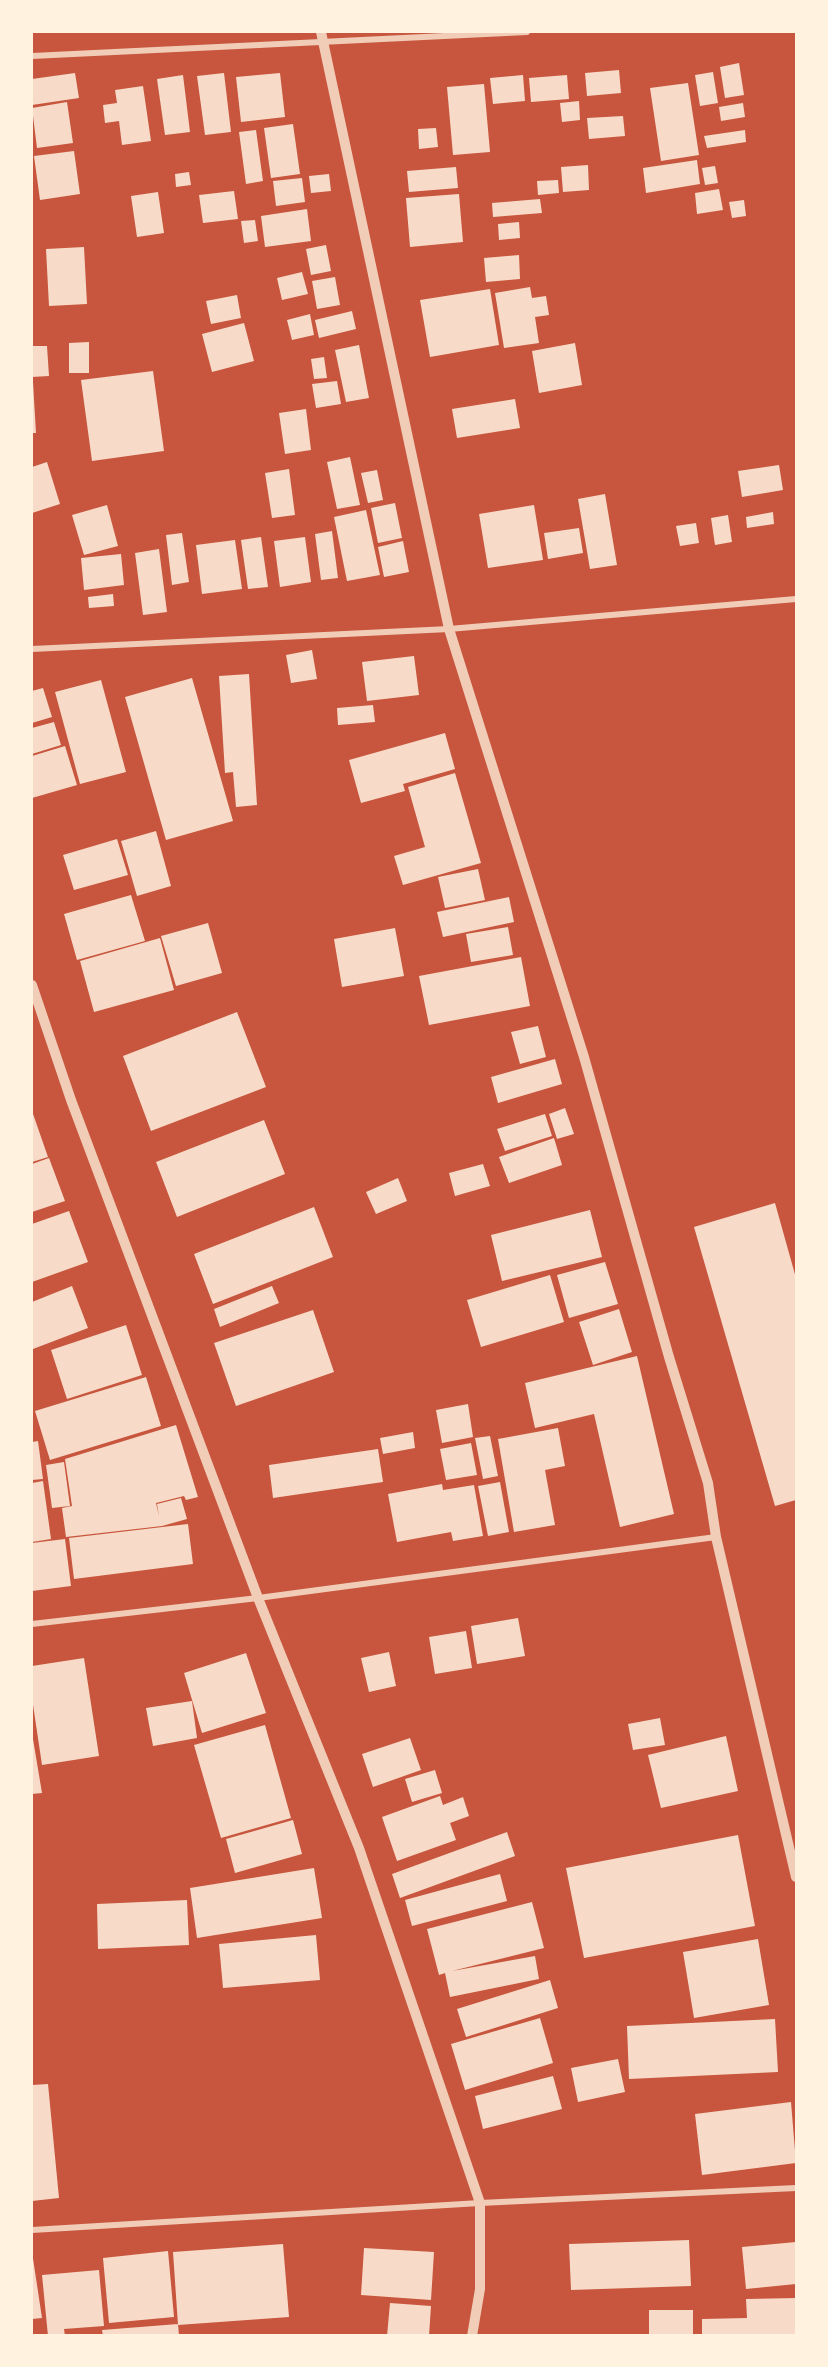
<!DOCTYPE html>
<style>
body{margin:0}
#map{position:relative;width:828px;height:2367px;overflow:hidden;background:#c8553d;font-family:Ubuntu,sans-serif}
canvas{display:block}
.frame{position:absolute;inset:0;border:33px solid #fff3e0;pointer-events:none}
</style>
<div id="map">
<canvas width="828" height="2367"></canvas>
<div class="frame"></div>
</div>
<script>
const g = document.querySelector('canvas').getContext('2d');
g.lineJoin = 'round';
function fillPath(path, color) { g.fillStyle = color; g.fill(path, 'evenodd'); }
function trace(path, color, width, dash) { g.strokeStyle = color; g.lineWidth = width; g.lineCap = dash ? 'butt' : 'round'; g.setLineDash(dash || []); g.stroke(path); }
const building = new Path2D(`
 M739,63L744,95L725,98L720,67Z
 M619,70L621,93L587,96L585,73Z
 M713,72L718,103L700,106L695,75Z
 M75,73L79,98L32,105V79Z
 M224,73L231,132L205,135L197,76Z
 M280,73L285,117L241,122L236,77Z
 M183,75L190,132L165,135L157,79Z
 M523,75L525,101L493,104L490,78Z
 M567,75L569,99L531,102L529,78Z
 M688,83L699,155L661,161L650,88Z
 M484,84L490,152L453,155L447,87Z
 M143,86L151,141L122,145L119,121L105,123L103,105L117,103L115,90Z
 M579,101L580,120L562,122L560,103Z
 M67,102L73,143L37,148L32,108Z
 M743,103L745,117L721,121L719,107Z
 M623,116L625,136L589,139L587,118Z
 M293,124L300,174L271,178L264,128Z
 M436,128L438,147L419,149L418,129Z
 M256,130L263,181L246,184L239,132Z
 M745,130L746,142L707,148L704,136Z
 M74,151L80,194L40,200L34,156Z
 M697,160L700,184L646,193L643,168Z
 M588,165L589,190L563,192L561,167Z
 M715,166L718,183L705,185L702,168Z
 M456,167L458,188L409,192L407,171Z
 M189,172L191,185L176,187L175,174Z
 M329,174L331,191L311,193L309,176Z
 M302,178L305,202L276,206L273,181Z
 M558,180L559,193L538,195L537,181Z
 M719,189L723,210L697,214L695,193Z
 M234,191L238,219L203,223L199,195Z
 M158,192L164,233L137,237L131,196Z
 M459,194L463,242L410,247L406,198Z
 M540,199L542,213L493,217L492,203Z
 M744,200L746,216L732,218L729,202Z
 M307,209L311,241L265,247L261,216Z
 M255,220L258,241L244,243L241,221Z
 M519,222L520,238L499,240L498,224Z
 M326,245L331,271L311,275L306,249Z
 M84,247L87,304L49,306L46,249Z
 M519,255L520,279L486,282L484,258Z
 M302,272L308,294L282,300L277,278Z
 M335,277L340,305L317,309L312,281Z
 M530,287L532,298L546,296L549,315L535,317L539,343L504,348L495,293Z
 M490,289L499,345L430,357L420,300Z
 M237,295L241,318L211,324L206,301Z
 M352,311L356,329L319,338L315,320Z
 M310,314L314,335L292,340L287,320Z
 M244,323L254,361L212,372L202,334Z
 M89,342V373H69V343Z
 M575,343L582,385L539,393L532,351Z
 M359,345L369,398L346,402L335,350Z
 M32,346H47L49,376L32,377Z
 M324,357L327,378L314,379L311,359Z
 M153,371L164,451L92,461L81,380Z
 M337,381L341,404L316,408L312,384Z
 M32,382H33L36,433H32Z
 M515,399L520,428L457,438L452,409Z
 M306,409L311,450L285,454L279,413Z
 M350,457L360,505L337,509L327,462Z
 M47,462L60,504L32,513V467Z
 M779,465L783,490L742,497L738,471Z
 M289,469L295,515L272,518L265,473Z
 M377,470L383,500L368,503L361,473Z
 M605,494L617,565L590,569L578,499Z
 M395,503L402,538L378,543L371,508Z
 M107,505L118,546L84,555L72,515Z
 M534,505L543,560L488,568L479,514Z
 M366,510L380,575L347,581L334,517Z
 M773,512L774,524L747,528L746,517Z
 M728,515L732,542L715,545L711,518Z
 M696,523L699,543L680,546L676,526Z
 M579,528L583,553L548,559L544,533Z
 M332,531L338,578L321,580L315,534Z
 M182,533L189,582L172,585L166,535Z
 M261,537L268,587L248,589L241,540Z
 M305,537L311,582L280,587L274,541Z
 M235,540L242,589L202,594L196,545Z
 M403,541L409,572L384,577L378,547Z
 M159,549L167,612L143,615L135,553Z
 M121,554L124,585L84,590L81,558Z
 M113,594L114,606L89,608L88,597Z
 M312,650L317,679L291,683L286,655Z
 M414,656L419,695L367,701L362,662Z
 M249,674L257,805L236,807L233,772L225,773L219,676Z
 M192,678L233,821L166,840L125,697Z
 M101,680L126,772L80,784L55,692Z
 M43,688L52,717L32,723V691Z
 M373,705L375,722L338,725L337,708Z
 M54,722L61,745L32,754V728Z
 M445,733L455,769L403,784L405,791L361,803L349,760Z
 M65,746L77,785L32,798V756Z
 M455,773L481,863L403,885L394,856L425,847L408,787Z
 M156,831L171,886L137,896L121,841Z
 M117,839L128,875L74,890L63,855Z
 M478,869L485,900L445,908L438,877Z
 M131,895L145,941L77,960L64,914Z
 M509,897L514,922L443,937L437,912Z
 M208,923L222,973L176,986L161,936Z
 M508,927L513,955L471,962L466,934Z
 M395,928L404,976L342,987L334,939Z
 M160,938L174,990L94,1012L80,961Z
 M521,957L530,1006L429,1025L419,976Z
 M237,1012L266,1087L151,1131L123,1056Z
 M538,1026L546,1057L520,1064L511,1032Z
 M555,1059L562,1084L498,1103L491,1077Z
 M565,1108L574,1134L557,1139L549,1114Z
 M32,1111L48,1157L32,1162Z
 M545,1114L552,1136L505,1151L497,1129Z
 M264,1120L285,1174L177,1217L156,1162Z
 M554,1138L562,1165L509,1183L499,1157Z
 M49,1158L65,1201L32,1212V1164Z
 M483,1164L490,1186L455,1196L449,1173Z
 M398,1178L407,1201L376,1214L366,1192Z
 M775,1203L796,1278V1500L775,1506L694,1227Z
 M314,1207L333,1257L213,1304L194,1254Z
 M590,1210L602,1257L502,1281L491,1235Z
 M69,1211L88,1262L32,1282V1224Z
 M605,1262L618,1304L569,1318L557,1275Z
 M550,1275L564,1322L481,1347L467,1300Z
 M72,1286L88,1328L33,1349L32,1302Z
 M272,1286L279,1303L220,1327L214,1309Z
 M619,1309L632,1352L593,1365L579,1322Z
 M313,1310L334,1372L236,1406L214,1343Z
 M126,1325L142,1375L67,1399L51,1350Z
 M637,1356L674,1514L620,1527L594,1414L535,1428L525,1383Z
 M146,1377L161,1426L50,1460L35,1411Z
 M468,1404L473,1437L442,1443L436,1410Z
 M176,1425L198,1497L186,1500L184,1496L156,1503L159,1516L157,1504L181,1498L187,1519L162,1526L66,1537L62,1508L72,1506L65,1459Z
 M558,1428L565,1466L545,1470L555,1525L514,1532L498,1439Z
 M413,1432L415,1448L383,1454L380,1438Z
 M490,1436L498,1476L483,1479L475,1438Z
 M38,1441L43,1479L32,1480V1442Z
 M471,1443L477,1475L446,1480L440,1449Z
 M378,1449L383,1482L273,1498L269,1465Z
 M64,1462L70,1506L52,1508L46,1465Z
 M43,1481L51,1539L32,1542V1483Z
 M500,1482L509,1532L488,1536L478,1486Z
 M442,1484L443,1490L474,1485L483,1536L453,1541L451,1532L397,1542L388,1494Z
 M188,1524L193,1564L74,1579L69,1538Z
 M65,1539L71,1586L32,1591V1543Z
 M518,1618L525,1656L477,1664L471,1626Z
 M466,1631L472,1668L435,1674L429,1637Z
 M389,1652L396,1686L369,1692L361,1658Z
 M246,1653L266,1713L202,1733L184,1673Z
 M84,1658L99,1756L42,1765L32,1698V1666Z
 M192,1701L197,1738L153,1746L146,1708Z
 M660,1718L665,1745L633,1750L628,1724Z
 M265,1725L291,1818L221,1838L194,1745Z
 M32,1733L42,1793L32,1794Z
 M726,1736L738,1791L661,1808L648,1755Z
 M410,1738L421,1770L373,1787L362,1754Z
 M435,1770L442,1793L412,1802L405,1779Z
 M440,1796L443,1805L463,1797L469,1816L450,1823L456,1840L397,1861L382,1817Z
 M293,1820L302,1854L235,1873L226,1839Z
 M507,1832L515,1856L400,1898L392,1874Z
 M738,1835L755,1926L584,1958L566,1868Z
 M314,1868L322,1918L197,1938L190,1888Z
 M500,1874L507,1901L412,1926L405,1900Z
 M187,1900L189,1945L98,1949L97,1904Z
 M532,1902L544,1948L452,1971L535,1956L539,1979L450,1997L445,1973L439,1975L427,1929Z
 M316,1935L320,1980L223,1988L219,1944Z
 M758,1939L769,2005L694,2018L683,1952Z
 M550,1980L558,2008L466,2037L457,2009Z
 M540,2018L553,2063L465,2090L451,2044Z
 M775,2019L778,2072L629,2079L627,2026Z
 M618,2059L625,2092L578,2102L571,2068Z
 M553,2076L562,2109L483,2129L475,2096Z
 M48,2084L59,2198L32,2201V2085Z
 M791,2102L796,2163L702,2175L695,2114Z
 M689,2240L691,2286L571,2290L569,2244Z
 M796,2242V2284L746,2289L742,2247Z
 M283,2244L289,2317L178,2325L173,2252Z
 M364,2248L434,2252L431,2300L361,2295Z
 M168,2251L174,2317L109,2323L103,2258Z
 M32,2252L42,2318L32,2319Z
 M99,2270L104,2326L64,2329L65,2336H48L42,2275Z
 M796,2298V2336H702V2319L747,2318L746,2299Z
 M390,2303L431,2306L429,2336H387Z
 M649,2310H693V2336H649Z
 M178,2324L179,2336H103L102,2330Z`);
const minor = new Path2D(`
 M32,56L527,32
 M32,649L449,629L796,599
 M32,1624L258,1598L716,1537
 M32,2230L480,2203L796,2188`);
const tertiary = new Path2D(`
 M321,32L449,629L584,1057L669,1357L708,1483L716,1537L796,1877
 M32,985L71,1100L258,1598L359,1848L480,2203V2289L472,2336`);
fillPath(building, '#f7dbc8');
trace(minor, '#f1ccb7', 6);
trace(tertiary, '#f1ccb7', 10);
</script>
